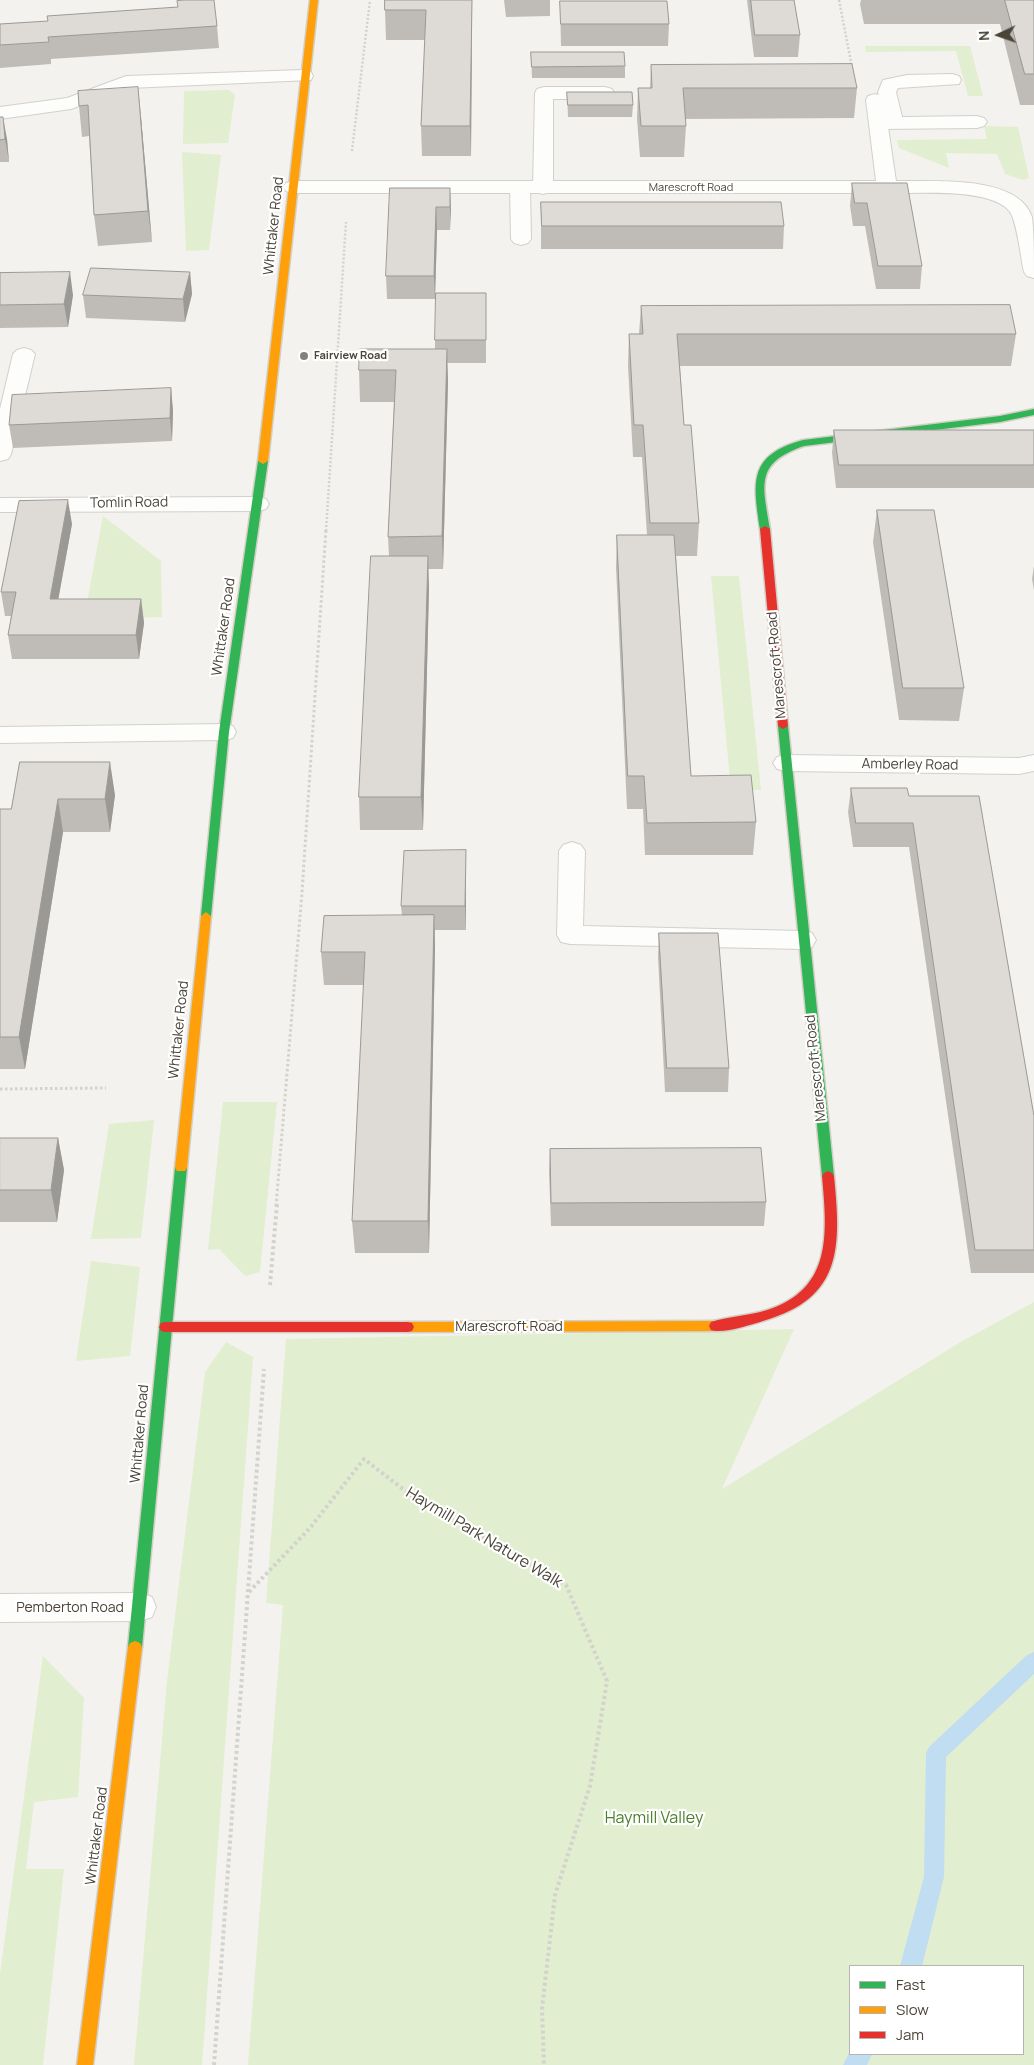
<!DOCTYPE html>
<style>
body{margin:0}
#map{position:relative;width:1034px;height:2065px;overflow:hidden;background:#f4f2ee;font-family:Manrope,sans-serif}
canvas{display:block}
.legend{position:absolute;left:849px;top:1965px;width:175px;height:90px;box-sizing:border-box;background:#fff;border:1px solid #b7b4b0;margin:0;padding:6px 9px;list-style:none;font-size:15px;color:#4b4439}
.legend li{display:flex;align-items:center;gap:10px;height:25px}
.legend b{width:25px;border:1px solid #b7b4b0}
.north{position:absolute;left:974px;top:10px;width:50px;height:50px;-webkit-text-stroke:4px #fff;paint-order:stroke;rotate:267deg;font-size:14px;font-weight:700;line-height:20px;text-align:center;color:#4b4439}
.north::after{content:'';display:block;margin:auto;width:18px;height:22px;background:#4b4439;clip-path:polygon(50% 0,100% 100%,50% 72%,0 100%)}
</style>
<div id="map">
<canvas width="1034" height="2065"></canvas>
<ul class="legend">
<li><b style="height:6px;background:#30b455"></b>Fast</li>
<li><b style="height:6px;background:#ff9f0a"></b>Slow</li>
<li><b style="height:6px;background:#e5322d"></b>Jam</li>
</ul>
<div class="north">N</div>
</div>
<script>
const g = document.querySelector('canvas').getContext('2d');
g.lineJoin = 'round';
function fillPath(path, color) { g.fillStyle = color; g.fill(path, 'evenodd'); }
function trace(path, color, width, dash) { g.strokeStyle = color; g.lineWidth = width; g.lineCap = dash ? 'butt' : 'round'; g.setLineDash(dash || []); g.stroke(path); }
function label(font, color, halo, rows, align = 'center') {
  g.font = font + ' Manrope,sans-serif'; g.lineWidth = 4.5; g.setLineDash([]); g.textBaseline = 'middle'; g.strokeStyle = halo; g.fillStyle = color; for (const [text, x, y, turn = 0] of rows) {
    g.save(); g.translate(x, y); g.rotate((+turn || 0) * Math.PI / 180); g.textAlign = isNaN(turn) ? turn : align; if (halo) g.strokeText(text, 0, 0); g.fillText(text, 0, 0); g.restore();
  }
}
const green = new Path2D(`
 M865,46H970L983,96H968L956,51L866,52Z
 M229,90L235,95L228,143L183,144L184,91Z
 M984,126L1018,127L1029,178L1023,180L1005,174L997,154L946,153L949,168L899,148L897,140L987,139Z
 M182,152L221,155L209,250L186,251Z
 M103,516L161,561L162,617L84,619Z
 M711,576H739L761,790H731Z
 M223,1102H277L260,1272L245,1276L219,1249L208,1250Z
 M154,1120L141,1238L91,1239L109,1124Z
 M91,1261L140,1267L130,1356L76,1361Z
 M1034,1302V2065H248L283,1605L266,1603L286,1339L794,1329L722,1489L959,1343ZM850,1966H1023V2054H850Z
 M226,1342L253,1357L202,2065H134L167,1681L205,1372Z
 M43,1656L84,1698L78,1797L34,1802L26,1869H64L43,2065H0V1974Z`);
const stream = new Path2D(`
 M1034,1652V1674L946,1757L944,1877L922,1966H900L924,1877L926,1753L929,1747L1027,1655Z
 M850,2051V2054H872L867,2065H843Z`);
const pathFar2 = new Path2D(`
 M839,0L852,67
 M352,151L370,0
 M326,531L346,222`);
const pathFar1 = new Path2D(`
 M0,1089L106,1088
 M276,1206L302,893L326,529`);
const path = new Path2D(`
 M270,1285L277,1204
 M249,1592L310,1528L364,1459L412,1496L566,1585L607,1681L590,1786L555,1895L542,2009L544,2065
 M214,2065L264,1369`);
const lane = new Path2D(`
 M952,74L959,76L961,80L959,84L898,88L896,92L902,117L977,116L984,118L987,122L984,126L977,128L879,129L872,127L869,123L872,119L883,117L878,92L883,80L907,75Z
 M544,87H605L612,89L614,93L612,97L605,99H553V188L550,192L543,194L536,192L533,188L535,93L537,89Z
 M520,182L527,184L530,188L531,239L528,243L521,245L514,243L511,239L510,188L513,184Z
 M24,348L31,350L35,354L11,454L8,459L0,461V409L13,354L17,350Z
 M572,842L581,845L585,851L583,926L803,931L812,933L816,940L812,947L803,949L570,944L561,942L557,935L559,851L563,845Z`);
const street = new Path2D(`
 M304,70L311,72L313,76L311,80L129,88L71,109L0,119V107L67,98L126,76Z
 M875,94L882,96L884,100L896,181C932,182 1018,174 1032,217C1034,235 1034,259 1034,278L1027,276L1024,272C1021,259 1017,222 1010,212C992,187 916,194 887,193H293L286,191L283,187L286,183L293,181H876L866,100L868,96Z
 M258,497L266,499L269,504L266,509L258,511L0,512V498Z
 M224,724L233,726L236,732L233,738L224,740L0,743V727Z
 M786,755L1019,758L1034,755V771L1019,774L786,771L777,769L773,763L777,757Z
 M140,1593L152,1597L156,1607L152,1617L140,1621L0,1622V1594Z`);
const fast = new Path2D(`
 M1034,409V415L1000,422L804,446C754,463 763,485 770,529L765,532L760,529C753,482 748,455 803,440L1000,416Z
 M263,458L268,461L229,732L211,916L206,920L201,916L219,732L258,461Z
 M783,723L788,726L834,1176L832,1179H824L822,1176L778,726Z
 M181,1164L185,1165L187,1168L142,1647L140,1651L135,1653L130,1651L128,1647L175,1168L177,1165Z`);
const slow = new Path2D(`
 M310,0H318L268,461L263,464L258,461Z
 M206,912L211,916L187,1168L185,1171H177L175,1168L201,916Z
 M715,1321L719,1322L721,1326L719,1330L715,1331L408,1332L404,1331L402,1327L404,1323L408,1322Z
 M135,1641L140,1643L142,1647L93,2065H77L128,1647L130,1643Z`);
const jam = new Path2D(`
 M765,526L770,529L788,726L783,729L778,726L760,529Z
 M828,1171L832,1173L834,1176C841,1247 843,1298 763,1321C750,1325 723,1334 711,1330L709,1326L711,1322C729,1316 749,1316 767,1310C833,1289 827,1233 822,1176L824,1173Z
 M165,1322H408L412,1323L414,1327L412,1331L408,1332H165L161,1331L159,1327L161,1323Z`);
const wall = new Path2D(`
 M472,0L471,156H422L421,126L425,40H386L385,10Z
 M504,0H550V16L506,17Z
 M747,0H794L800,35L798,57H754Z
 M861,0H1034V105H1020L1000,24H864L860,4Z
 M560,1L669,24L668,46H561Z
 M0,24L217,26L219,48L51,59V64L0,68Z
 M531,52L625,66V78H532Z
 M651,65L857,88L854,118L685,119L686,126L684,157H640L637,119L638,88H650Z
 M78,91L141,117L152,242L98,246L94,215L89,136L82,137L79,106Z
 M567,92L633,105L632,117H568Z
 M0,117L7,139L9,162H0Z
 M852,183L922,266L920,289H876L865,226H853L850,206Z
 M450,188V230H437L435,299H387L386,276Z
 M541,202L784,226L783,249H541Z
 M190,272L192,294L185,322L86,318L83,295Z
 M0,273L73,295L68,327L0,328Z
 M486,293V363H447L448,381L443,569H428L429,588L423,830H360L359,797L389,556L388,537L394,402H360L359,370L435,349V340Z
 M641,306L1016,334L1011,366H680L684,425L699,523L697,556H676L691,776L756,822L753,855H645L643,809H627L616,567L617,535H647L642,457H633L628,366L629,334H639Z
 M171,388L173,411L172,441L13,448L9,425Z
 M834,430H1034V488H836L832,453Z
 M877,510L964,688L959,721L899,720L873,542Z
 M72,524L58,599H141L144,623L139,659H12L8,635L11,616H5L1,592Z
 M1034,566V590L1032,579Z
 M20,762L115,795L110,832H63L25,1069H0V809H11Z
 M851,788L909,796L1034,1116V1273H971L909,847H853L848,812Z
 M466,874V930H435V948L429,1253H355L352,1221L364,985H324L321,952L402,916L401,906Z
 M659,933L729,1068L728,1092H665L658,957Z
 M0,1138H58L64,1170L57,1222H0Z
 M550,1149L766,1202L764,1226H551L549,1172Z`);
const shadedWall = new Path2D(`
 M472,0V27L471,156L470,126Z
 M138,87L141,117L152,242L148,211Z
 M3,117L7,139L9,162L5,139Z
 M450,188L451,210L450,230Z
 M436,207L437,230L435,299L434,276Z
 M70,272L73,295L68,327L64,304Z
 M190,272L192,294L185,322L183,299Z
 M447,349L448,381L443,569L442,536Z
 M171,388L173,411L172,441L170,418Z
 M68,500L72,524L54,623L50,599Z
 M428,556L429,588L423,830L421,797Z
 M141,599L144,623L139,659L136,635Z
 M110,762L115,795L110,832L105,799Z
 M58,799L63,832L25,1069L19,1037Z
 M466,850V930L465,906Z
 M434,915L435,948L429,1253L428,1221Z
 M58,1138L64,1170L57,1222L51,1190Z`);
const building = new Path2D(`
 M185,0H214L217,26L48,37L49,42L0,45V24L48,21L47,16L178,7L177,1Z
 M385,0H472L470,126H421L426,10H385Z
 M751,0H794L800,35H755Z
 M1005,0H1034V74H1025Z
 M560,1H667L669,24H561Z
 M531,52H624L625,66L532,67Z
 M852,64L857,88H683L686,126H641L638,88H652L651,65Z
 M138,87L148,211L94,215L88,105L79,106L78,91Z
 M567,92H632L633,105H568Z
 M0,117H3L5,139L0,140Z
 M852,183H907L922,266H878L867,203H855Z
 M390,188H450V207H436L434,276H386Z
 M541,202H781L784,226H542Z
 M91,268L190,272L183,299L83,295Z
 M70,272L64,304L0,305V273Z
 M436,293H486V340H435Z
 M1010,305L1016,334H677L684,425H691L699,523H650L643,425H634L629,334H643L641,306Z
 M360,349H447L442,536L388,537L396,370H359Z
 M171,388L170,418L9,425L12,395Z
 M834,430H1034V465H839Z
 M68,500L50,599H141L136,635H8L16,592H1L19,501Z
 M877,510H934L964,688H903Z
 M617,535H674L691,776L751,775L756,822L647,823L644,776H628Z
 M371,556H428L421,797H359Z
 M20,762H110L105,799H58L19,1037H0V809H11Z
 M851,788H907L909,796H979L1034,1116V1250H975L913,823H856Z
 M466,850L465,906H401L404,851Z
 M434,915L428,1221H352L365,952H321L324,916Z
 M659,933H718L729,1068H667Z
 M0,1138H58L51,1190H0Z
 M761,1148L766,1202L551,1203L550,1149Z`);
const markers = [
 [304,356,5,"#868178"]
];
const farStreetnames = [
 ["Marescroft Road",691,188]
];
const farPoinames = [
 ["Fairview Road",314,356]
];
const streetNames = [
 ["Whittaker Road",274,226,-84],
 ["Tomlin Road",129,503,-1],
 ["Whittaker Road",224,627,-82],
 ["Marescroft Road",777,665,-95],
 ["Amberley Road",910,765,1],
 ["Whittaker Road",179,1030,-84],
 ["Marescroft Road",816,1068,-96],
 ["Marescroft Road",509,1327],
 ["Whittaker Road",140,1434,-85],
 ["Pemberton Road",70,1608],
 ["Whittaker Road",97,1836,-83]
];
const nearStreetnames = [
 ["Haymill Park Nature Walk",484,1538,31]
];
const nearParknames = [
 ["Haymill Valley",654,1819]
];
fillPath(green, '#e1eecf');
fillPath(stream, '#c0ddf1');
trace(lane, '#d2d0cb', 2);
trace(street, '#d2d0cb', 2);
trace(fast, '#d3cfc5', 3);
trace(slow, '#d3cfc5', 3);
trace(jam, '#d3cfc5', 3);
trace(pathFar2, '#d3d2cc', 2.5, [2, 2]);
trace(pathFar1, '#d3d2cc', 3, [2.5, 2.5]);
trace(path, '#d3d2cc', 4, [3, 3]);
fillPath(lane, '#fdfdfc');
fillPath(street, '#fdfdfc');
fillPath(fast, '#30b455');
fillPath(slow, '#ff9f0a');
fillPath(jam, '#e5322d');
fillPath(wall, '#bfbcb8');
fillPath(shadedWall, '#9b9996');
fillPath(building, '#dedbd6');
trace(building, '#9b9996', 1);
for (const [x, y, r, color] of markers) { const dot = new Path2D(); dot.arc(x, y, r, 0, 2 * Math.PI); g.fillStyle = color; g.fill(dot); trace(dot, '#fff', 2); }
label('11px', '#4b4439', '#fff', farStreetnames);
label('bold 11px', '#4b4439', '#fff', farPoinames, 'left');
label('14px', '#4b4439', '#fff', streetNames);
label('16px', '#4b4439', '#fff', nearStreetnames);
label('16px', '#4a7f2a', '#fff', nearParknames);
</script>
